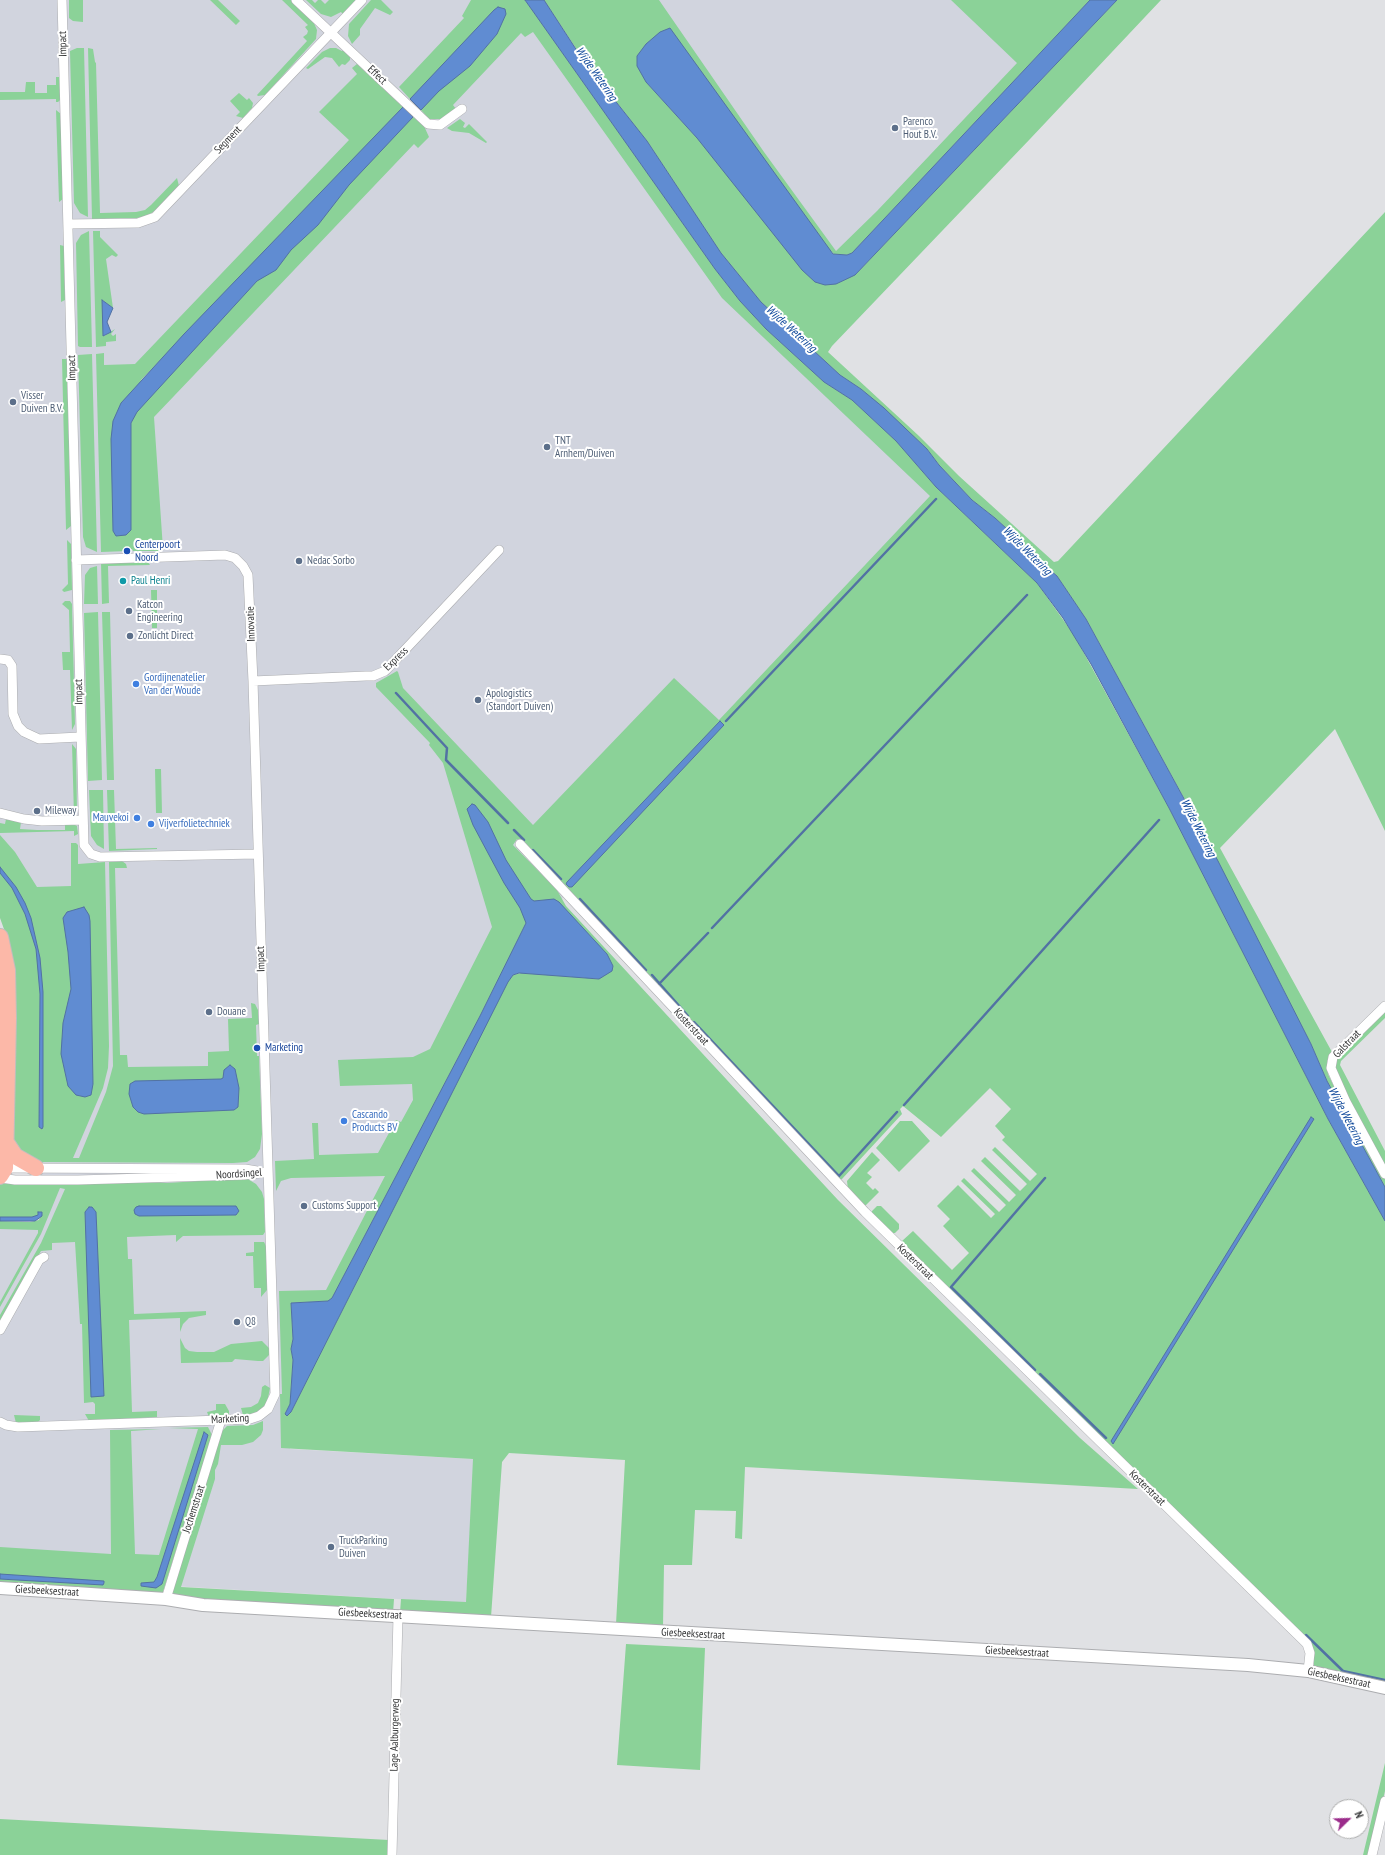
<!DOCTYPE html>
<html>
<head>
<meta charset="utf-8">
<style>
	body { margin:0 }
	#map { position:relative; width:1385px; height:1855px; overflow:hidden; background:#e0e1e4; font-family:"PT Sans Narrow",sans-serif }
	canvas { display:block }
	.north { position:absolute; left:1329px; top:1799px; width:40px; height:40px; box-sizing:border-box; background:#fff; border:1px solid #adaeae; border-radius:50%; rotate:67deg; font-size:11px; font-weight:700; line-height:16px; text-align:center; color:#333435 }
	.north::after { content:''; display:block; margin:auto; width:14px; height:18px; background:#9b2c8b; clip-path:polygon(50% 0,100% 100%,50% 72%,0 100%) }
</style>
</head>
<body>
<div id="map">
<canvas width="1385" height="1855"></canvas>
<div class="north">N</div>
</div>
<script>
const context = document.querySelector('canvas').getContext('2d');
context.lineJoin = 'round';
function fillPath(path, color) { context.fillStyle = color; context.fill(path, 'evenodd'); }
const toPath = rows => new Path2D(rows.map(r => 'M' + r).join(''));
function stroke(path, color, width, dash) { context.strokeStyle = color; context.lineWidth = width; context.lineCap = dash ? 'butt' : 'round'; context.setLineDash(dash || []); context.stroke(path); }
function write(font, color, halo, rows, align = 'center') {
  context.font = font + ' "PT Sans Narrow",sans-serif'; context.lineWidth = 4; context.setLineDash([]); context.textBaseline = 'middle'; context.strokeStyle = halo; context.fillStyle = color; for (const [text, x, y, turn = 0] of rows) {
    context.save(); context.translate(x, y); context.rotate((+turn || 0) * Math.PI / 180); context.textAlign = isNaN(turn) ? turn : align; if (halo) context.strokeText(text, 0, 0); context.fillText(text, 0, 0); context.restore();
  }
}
const built = toPath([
	[0,0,1102,0,852,268,623,129,947,486,559,902,329,1321,290,1449,474,1459,466,1603,0,1576,0,1220,40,1216,41,1129,0,870]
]);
const green = toPath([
	[69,0,83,0,83,22,73,21,69,18],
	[210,0,218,0,240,21,236,25],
	[282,0,291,0,313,21,317,30,316,39,265,95,258,96,257,95,307,41,303,37,307,34,308,31,305,27,308,25],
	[306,0,312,0,315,3,318,0,321,0,325,4,329,0,356,0,343,14,341,12,331,17,321,14],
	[371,0,381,0,393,12,390,15,375,8,360,29,360,35,352,44,348,36,349,24],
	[471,0,525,0,715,269,740,301,766,329,824,382,852,400,896,441,936,487,1037,583,1074,635,1169,808,1328,1119,1385,1221,1385,1685,1317,1668,1314,1666,1313,1653,902,1246,902,1241,913,1231,952,1270,969,1253,943,1226,950,1219,937,1206,958,1185,991,1218,995,1214,961,1181,964,1178,999,1212,1006,1205,971,1171,974,1168,1009,1202,1016,1195,981,1161,985,1157,1020,1191,1027,1184,992,1150,995,1147,1030,1181,1037,1174,1002,1140,1005,1137,995,1126,1011,1109,990,1088,941,1137,903,1106,900,1109,902,1114,842,1179,837,1181,517,839,513,845,557,890,566,906,838,1200,1080,1438,1138,1489,745,1467,742,1539,735,1538,736,1511,695,1510,692,1565,664,1565,663,1626,616,1624,625,1460,509,1453,502,1462,491,1617,400,1613,401,1599,466,1602,473,1459,281,1448,280,1394,282,1394,279,1291,326,1290,385,1176,291,1178,281,1181,276,1191,275,1161,314,1159,312,1123,318,1123,319,1155,378,1153,396,1120,401,1122,413,1100,412,1084,340,1086,338,1060,413,1057,430,1049,492,927,443,763,429,745,430,743,376,687,376,683,397,671,398,672,403,688,533,825,674,678,719,720,930,496,722,298,533,32,525,37,521,33,453,105,456,109,441,119,429,119,421,110,442,85,440,69,410,99,409,98,399,87,464,18,462,16],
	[537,901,599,979,525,972,513,975,507,982,291,1412,285,1414,290,1404,293,1360,291,1349,293,1339,291,1303,328,1301,332,1298,480,1016,526,923,531,902],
	[544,0,659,0,764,152,836,251,877,211,1017,63,951,0,1090,0,852,253,847,255,834,254,646,82,697,138,855,275,1117,0,1161,0,1030,139,832,346,828,352,919,436,959,476,1054,562,1058,561,1385,212,1385,831,1335,729,1220,848,1332,1052,1327,1061,1328,1074,1347,1113,1385,1179,1385,1187,1327,1081,1311,1044,1191,811,1086,619,1057,576,1030,553,1018,539,995,518,972,500,939,465,927,449,861,389,840,375,761,302,721,253,647,141,583,59],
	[77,48,84,48,88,217,80,213,74,203,70,51],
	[88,48,93,49,95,62,96,63,100,213,136,212,145,210,151,205,177,178,179,186,156,210,147,216,137,218,92,219],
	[330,48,336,48,342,51,344,50,350,56,350,60,345,65,342,64,339,67,332,58,325,57,308,69,306,68,322,52],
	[357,64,403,107,358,157,280,234,279,238,141,380,129,429,135,412,148,397,412,116,424,126,429,137,418,148,414,144,154,417,163,549,161,551,133,551,132,549,128,550,128,551,101,552,96,354,104,353,104,365,135,364,349,140,319,112,357,74,352,68],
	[56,77,60,77,61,99,58,102,56,102,56,99,0,100,0,92,25,92,26,82,35,82,35,93,47,93,47,85,56,85],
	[239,93,247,100,249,98,253,103,252,108,243,118,236,116,240,112,230,101],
	[56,110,61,114,63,199,59,202],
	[460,119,465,123,463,127,465,128,469,124,487,142,486,143,469,133,452,131,447,128],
	[89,231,92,347,80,347,78,346,76,243,81,235],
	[93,231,100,231,100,237,118,255,116,257,112,255,106,259,113,308,103,301,104,336,115,329,111,334,113,336,116,334,116,341,106,342,106,346,96,347],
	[60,245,64,246,64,249,65,300,61,302],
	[92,354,97,552,86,547,83,537,78,355],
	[62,359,67,359,71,526,66,530],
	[67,540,71,544,72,590,64,592,62,590,68,584],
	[147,561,150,565,108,566,109,603,102,604,101,563],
	[97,566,98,604,84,604,85,575,90,568],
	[151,590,157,590,157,628,152,628],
	[65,601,70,601,72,604,75,724,72,730,70,670,63,670,62,652,70,652,69,610,62,604],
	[98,612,102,780,88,781,84,613],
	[102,612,110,612,114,780,107,780],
	[72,744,76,749,77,812,74,816],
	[155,769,161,769,162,813,156,813],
	[89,790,103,790,104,849,97,845,91,836],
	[107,790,114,790,116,849,157,848,157,849,109,851],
	[6,819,21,822,20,829,37,830,65,830,65,824,73,824,77,826,78,834,74,836,74,831,0,833,0,823,5,824],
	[0,835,15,852,37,887,71,886,71,843,76,843,78,845,78,864,105,862,109,1046,108,1068,103,1088,73,1158,79,1158,106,1092,113,1066,109,862,122,861,126,864,127,868,115,868,120,1055,127,1055,128,1067,208,1066,208,1052,229,1051,228,1019,252,1018,251,1003,255,1004,258,1010,259,1024,256,1025,257,1056,259,1056,262,1134,260,1149,255,1157,247,1162,233,1163,40,1162,36,1162,13,1145,9,943,0,918],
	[1385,1011,1385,1018,1341,1061,1340,1065,1385,1151,1385,1167,1340,1084,1335,1068,1337,1059],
	[900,1121,912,1121,930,1141,899,1172,876,1148],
	[872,1152,880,1160,867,1173,872,1177,866,1183,873,1190,875,1188,879,1192,866,1205,863,1205,848,1190,847,1181],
	[246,1178,256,1184,262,1192,264,1199,265,1232,263,1235,183,1236,176,1242,176,1235,127,1237,128,1259,132,1259,134,1314,206,1311,206,1315,189,1318,183,1324,180,1332,180,1318,129,1320,132,1412,157,1411,157,1417,89,1421,85,1414,95,1414,95,1404,93,1402,84,1403,82,1324,80,1324,75,1242,52,1243,52,1250,41,1251,0,1322,0,1315,41,1243,65,1189,60,1188,41,1234,0,1307,0,1302,38,1233,38,1230,0,1229,0,1221,30,1222,39,1220,42,1212,35,1220,0,1220,0,1183,71,1184,135,1181,167,1183],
	[877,1206,881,1206,899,1224,899,1229,895,1233,890,1233,872,1214,872,1211],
	[254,1242,264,1242,266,1246,267,1290,261,1297,261,1288,254,1288,253,1256,246,1256,246,1253,254,1252],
	[180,1338,185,1348,189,1351,197,1352,214,1352,231,1344,262,1341,269,1348,269,1355,263,1361,258,1361,235,1359,232,1362,181,1363],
	[265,1385,270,1388,267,1403,260,1410,252,1415,243,1415,241,1408,251,1407,258,1403,261,1396,262,1387],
	[216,1404,225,1404,229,1411,229,1416,209,1417,207,1412,216,1410],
	[14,1415,40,1416,40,1420,38,1422,16,1423],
	[263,1421,263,1430,261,1435,253,1442,242,1445,221,1445,218,1464,215,1470,215,1479,181,1587,394,1599,393,1613,207,1601,174,1594,172,1591,221,1432,227,1426,253,1425],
	[208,1427,212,1435,163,1592,161,1594,0,1585,0,1547,111,1554,110,1430,161,1429,131,1431,135,1554,159,1555,198,1429,169,1428],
	[626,1644,705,1648,700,1770,617,1765],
	[1385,1763,1385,1791,1370,1855,1363,1855],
	[0,1819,389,1840,389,1855,0,1855]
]);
const water = toPath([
	[525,0,544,0,583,60,647,141,721,253,761,302,840,375,861,389,884,408,927,449,939,465,972,500,995,518,1018,539,1030,553,1057,576,1086,619,1218,861,1311,1044,1327,1081,1385,1187,1385,1221,1328,1119,1169,808,1091,664,1063,618,1037,583,936,487,896,441,852,400,824,382,766,329,740,301,715,269,525,0],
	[1090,0,1117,0,855,275,836,284,825,285,815,282,802,270,697,138,646,82,637,66,637,56,646,44,660,32,670,28,833,254,847,255,852,253,1090,0],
	[498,7,505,9,506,14,497,34,470,66,439,91,421,110,410,99,494,10,498,7],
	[403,107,413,117,349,185,318,225,291,250,276,270,257,281,137,412,131,423,131,530,126,535,116,536,113,531,111,439,113,421,121,403,184,334,403,107],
	[102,300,113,308,107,322,111,332,103,336,102,300],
	[720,721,724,725,572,887,569,887,566,884,567,882,720,721],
	[472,804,475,805,488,822,506,860,531,899,534,901,554,899,559,902,607,954,613,966,612,971,599,979,519,973,513,975,508,982,291,1412,287,1416,285,1414,290,1404,293,1360,291,1349,293,1339,291,1303,328,1301,332,1298,480,1016,526,923,520,908,504,883,473,825,467,809,472,804],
	[0,867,16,887,25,903,31,918,40,958,43,992,43,1127,42,1129,39,1127,40,994,36,949,25,914,12,888,0,873,0,867],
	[84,907,89,915,90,921,93,1084,91,1095,85,1097,76,1095,68,1086,61,1054,63,1023,71,989,68,952,63,918,67,912,84,907],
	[230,1065,235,1069,239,1088,238,1107,234,1110,144,1114,138,1112,133,1107,129,1094,130,1084,135,1081,221,1079,223,1078,224,1070,230,1065],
	[1311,1117,1314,1119,1113,1444,1111,1441,1311,1117],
	[139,1206,236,1206,239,1211,236,1215,139,1216,135,1214,134,1210,136,1207,139,1206],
	[89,1207,92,1207,96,1212,104,1396,91,1397,85,1212,89,1207],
	[38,1212,42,1212,42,1216,35,1221,0,1221,0,1217,32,1217,38,1215,38,1212],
	[204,1432,208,1435,162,1584,156,1588,141,1586,141,1583,154,1582,157,1577,204,1432],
	[0,1574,104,1581,104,1583,103,1585,0,1579,0,1574]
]);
const stream = toPath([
	[396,693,447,748,446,760,508,823],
	[726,721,936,499],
	[514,830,524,840],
	[533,850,561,879],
	[580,899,646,970],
	[712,928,1027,595],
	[652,975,688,1016],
	[659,984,708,933],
	[694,1022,839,1176,897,1112],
	[904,1105,1159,820],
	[1035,1370,951,1287,1045,1178],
	[1040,1374,1106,1438],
	[1306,1635,1343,1671,1385,1680]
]);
const street = toPath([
	[62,0,84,845,91,854,100,857,258,854],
	[296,0,428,124,440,125,462,109],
	[68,224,138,223,155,217,362,0],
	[0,659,8,660,12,666,13,714,18,726,24,732,39,739,80,737],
	[253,681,366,676,373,676,385,671,499,550],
	[0,813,24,819,42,821,82,820],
	[520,844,865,1212,1304,1641,1307,1644,1310,1653,1308,1671],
	[1385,1006,1333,1057,1331,1068,1346,1102,1385,1174],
	[5,1168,245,1169,257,1171],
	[0,1178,15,1180,78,1180,244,1175,268,1172],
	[0,1330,39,1260,44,1257],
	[0,1422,6,1425,18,1427,250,1419,259,1416,268,1409,275,1394,253,681,248,575,243,566,235,558,225,555,76,560],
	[166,1599,221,1420],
	[392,1855,398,1616],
	[1372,1855,1385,1801]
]);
const secondary = toPath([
	[0,1588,166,1599,203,1605,1248,1665,1308,1671,1385,1688]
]);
const highway = toPath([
	[0,937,7,970,8,1018,5,1168,0,1176],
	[5,1141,15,1156,36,1168]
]);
const markers = [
	[895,128,4,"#5c6f8a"],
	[13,402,4,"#5c6f8a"],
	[547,447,4,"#5c6f8a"],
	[127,551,4,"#1a4fb4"],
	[299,561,4,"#5c6f8a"],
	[123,581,4,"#0f9aa8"],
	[129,611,4,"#5c6f8a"],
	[130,636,4,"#5c6f8a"],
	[136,684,4,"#3f7fe0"],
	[478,700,4,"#5c6f8a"],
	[37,811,4,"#5c6f8a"],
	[137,818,4,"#3f7fe0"],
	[151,824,4,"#3f7fe0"],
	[209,1012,4,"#5c6f8a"],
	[257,1048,4,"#1a4fb4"],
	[344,1121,4,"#3f7fe0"],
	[304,1206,4,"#5c6f8a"],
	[237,1322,4,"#5c6f8a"],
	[331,1547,4,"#5c6f8a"]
];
const streetNames = [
	["Impact",63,44,-91],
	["Effect",377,75,43],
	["Segment",228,140,-46],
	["Impact",72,368,-91],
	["Innovatie",251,624,-92],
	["Express",396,659,-44],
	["Impact",79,692,-91],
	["Impact",261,959,-92],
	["Kosterstraat",691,1027,47],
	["Galstraat",1347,1044,-46],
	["Noordsingel",239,1174,-4],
	["Kosterstraat",915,1262,44],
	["Marketing",230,1419,-3],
	["Kosterstraat",1147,1488,44],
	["Jochemstraat",194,1509,-72],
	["Giesbeeksestraat",47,1591,3],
	["Giesbeeksestraat",370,1614,3],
	["Giesbeeksestraat",693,1634,3],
	["Giesbeeksestraat",1017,1652,3],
	["Giesbeeksestraat",1339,1678,12],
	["Lage Aalburgerweg",395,1735,-89]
];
const serviceNames = [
	["Parenco",903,122],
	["Hout B.V.",903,135],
	["Visser",21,396],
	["Duiven B.V.",21,409],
	["TNT",555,441],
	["Arnhem/Duiven",555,454],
	["Nedac Sorbo",307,561],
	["Katcon",137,605],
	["Engineering",137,618],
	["Zonlicht Direct",138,636],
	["Apologistics",486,694],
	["(Standort Duiven)",486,707],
	["Mileway",45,811],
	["Douane",217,1012],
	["Customs Support",312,1206],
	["Q8",245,1322],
	["TruckParking",339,1541],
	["Duiven",339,1554]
];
const transitNames = [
	["Centerpoort",135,545],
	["Noord",135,558],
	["Marketing",265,1048]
];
const cultureNames = [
	["Paul Henri",131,581]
];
const shopNames = [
	["Gordijnenatelier",144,678],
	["Van der Woude",144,691],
	["Mauvekoi",129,818,"right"],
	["Vijverfolietechniek",159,824],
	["Cascando",352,1115],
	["Products BV",352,1128]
];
const waterNames = [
	["Wijde Wetering",596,74,55],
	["Wijde Wetering",791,329,42],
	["Wijde Wetering",1027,551,45],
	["Wijde Wetering",1198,828,63],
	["Wijde Wetering",1346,1116,62]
];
fillPath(built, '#d1d4de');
fillPath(green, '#8bd298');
fillPath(water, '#608cd2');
stroke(water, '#5272a3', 1);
stroke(stream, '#5272a3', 2.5);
stroke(street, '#acadb0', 10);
stroke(secondary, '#acadb0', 14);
stroke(highway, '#bebebe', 18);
stroke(street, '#fff', 9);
stroke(secondary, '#fff', 12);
stroke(highway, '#fcb8a8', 16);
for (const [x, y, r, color] of markers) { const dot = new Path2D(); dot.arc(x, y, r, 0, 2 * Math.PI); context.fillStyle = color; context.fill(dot); stroke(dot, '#fff', 1.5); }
write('11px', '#333435', '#fff', streetNames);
write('11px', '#4e5e75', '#fff', serviceNames, 'left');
write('11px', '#164399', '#fff', transitNames, 'left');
write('11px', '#0d838f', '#fff', cultureNames, 'left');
write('11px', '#366cbe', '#fff', shopNames, 'left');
write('italic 12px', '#10499b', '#fff', waterNames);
</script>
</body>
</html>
